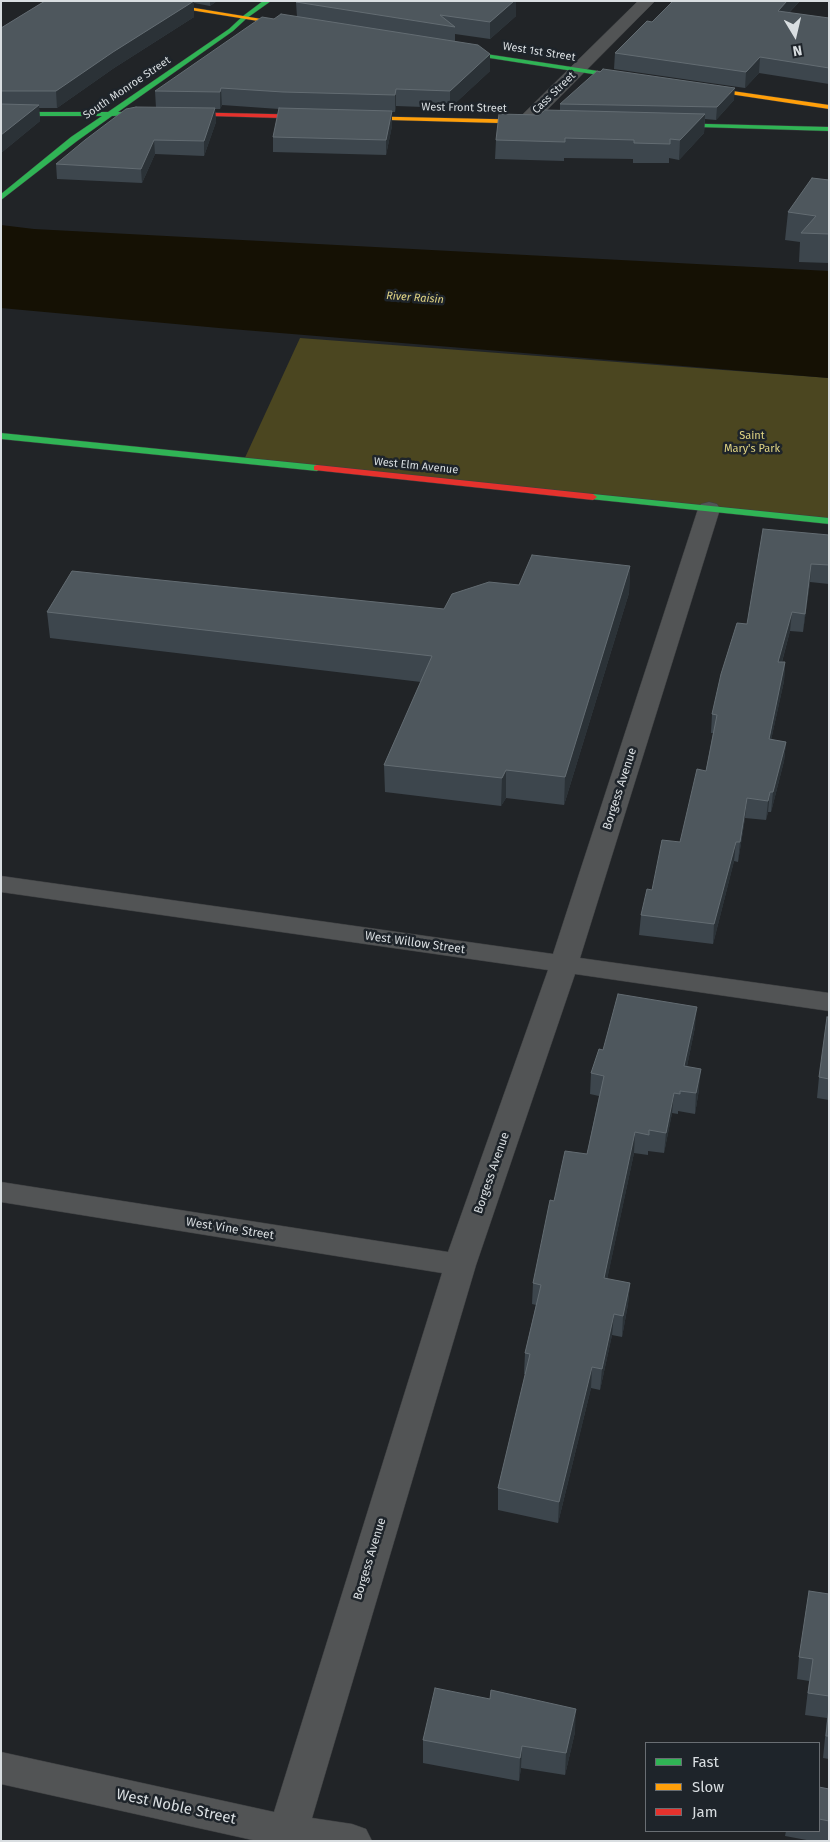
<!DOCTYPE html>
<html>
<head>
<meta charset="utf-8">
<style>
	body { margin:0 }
	#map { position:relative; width:830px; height:1842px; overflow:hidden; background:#212427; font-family:"Fira Sans",sans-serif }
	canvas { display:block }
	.frame { position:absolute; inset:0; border:2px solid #d9dee1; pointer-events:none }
	.legend { position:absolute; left:645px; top:1742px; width:175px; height:90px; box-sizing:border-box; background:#1e242a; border:1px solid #696e73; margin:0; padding:6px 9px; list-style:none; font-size:15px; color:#d9dee1 }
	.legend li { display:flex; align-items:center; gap:10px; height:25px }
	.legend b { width:25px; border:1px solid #696e73 }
	.north { position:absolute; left:770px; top:10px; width:50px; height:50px; -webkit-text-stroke:4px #1e242a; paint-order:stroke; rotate:171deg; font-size:14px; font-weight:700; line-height:20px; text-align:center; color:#d9dee1 }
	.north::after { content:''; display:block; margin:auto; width:18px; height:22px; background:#d9dee1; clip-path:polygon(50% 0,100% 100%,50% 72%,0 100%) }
</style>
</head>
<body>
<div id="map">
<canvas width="830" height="1842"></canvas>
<div class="frame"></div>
<ul class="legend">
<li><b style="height:6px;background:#30b455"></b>Fast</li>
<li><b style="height:6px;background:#ff9f0a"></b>Slow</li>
<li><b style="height:6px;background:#e5322d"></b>Jam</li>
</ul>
<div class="north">N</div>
</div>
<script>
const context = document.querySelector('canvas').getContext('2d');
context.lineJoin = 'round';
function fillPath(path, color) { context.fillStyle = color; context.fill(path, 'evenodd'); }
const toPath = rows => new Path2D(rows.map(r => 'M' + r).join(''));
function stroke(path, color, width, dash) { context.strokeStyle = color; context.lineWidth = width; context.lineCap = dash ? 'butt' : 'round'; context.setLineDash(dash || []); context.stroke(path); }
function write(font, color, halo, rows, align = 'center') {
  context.font = font + ' "Fira Sans",sans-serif'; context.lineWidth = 5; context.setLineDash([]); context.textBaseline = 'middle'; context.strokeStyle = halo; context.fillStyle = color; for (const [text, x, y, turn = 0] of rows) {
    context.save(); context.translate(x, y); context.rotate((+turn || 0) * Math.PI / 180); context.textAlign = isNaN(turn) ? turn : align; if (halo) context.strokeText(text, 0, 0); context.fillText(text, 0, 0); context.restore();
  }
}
const green = toPath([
	[300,338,829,378,829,521,243,462]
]);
const water = toPath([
	[1,225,34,229,829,271,829,378,219,328,1,308]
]);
const street = toPath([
	[638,1,655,1,531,126,525,127,519,126,516,122,519,118,638,1],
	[709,502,717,504,720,509,580,958,829,993,829,1011,575,974,476,1265,312,1818,352,1824,366,1829,372,1841,257,1841,1,1784,1,1752,274,1812,442,1273,1,1202,1,1182,448,1252,548,970,1,892,1,876,553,954,698,509,701,504,709,502]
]);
const fast = toPath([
	[263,1,271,1,247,18,233,31,118,112,135,112,137,113,137,115,112,116,77,141,1,200,1,194,71,137,102,116,1,116,1,112,108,112,229,29,243,16,263,1],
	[453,49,631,76,634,78,631,80,451,52,450,51,453,49],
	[668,123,829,127,829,131,666,126,666,124,668,123],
	[1,433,317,465,321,468,317,471,1,439,1,433],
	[593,494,829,518,829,524,590,499,589,497,593,494]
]);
const slow = toPath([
	[135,1,152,1,298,25,295,27,135,1],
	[698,86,829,105,829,109,696,89,695,88,698,86],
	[355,116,535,120,539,122,535,124,353,119,353,117,355,116]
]);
const jam = toPath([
	[178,112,315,115,318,117,315,119,176,115,175,114,178,112],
	[317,465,593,494,597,497,593,500,314,470,314,466,317,465]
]);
const wall = toPath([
	[45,1,217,1,210,6,194,3,194,17,114,68,57,108,39,108,40,121,1,153,1,28],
	[298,1,516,1,516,16,490,39,455,34,455,41,490,71,450,108,396,106,395,112,392,112,392,126,386,155,273,152,273,137,279,109,222,105,220,109,215,109,216,122,204,156,155,154,142,183,57,179,56,164,156,108,155,91,274,19,297,17,296,2],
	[673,1,800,1,789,13,829,18,829,84,759,73,745,88,614,69,615,53,652,22],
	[734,100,716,120,705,119,704,133,679,160,669,158,669,163,633,163,633,159,564,158,564,161,495,159,496,140,539,115,560,111,560,104],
	[829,180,829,263,799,262,800,242,785,240,788,212],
	[829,535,829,584,810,582,803,632,790,631,782,662,785,662,784,681,771,740,786,742,784,761,771,812,768,812,766,820,745,818,738,862,734,861,713,944,639,935,641,915,652,890,680,842,706,771,713,733,711,733,712,714,747,624],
	[630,566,629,593,564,805,506,798,501,806,385,792,384,765,421,682,50,638,47,612,444,609,519,585],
	[829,1017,829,1100,817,1098,819,1077],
	[695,1027,687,1066,699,1089,695,1114,678,1111,678,1114,672,1113,664,1153,648,1151,648,1155,634,1153,607,1279,630,1283,628,1304,622,1337,612,1335,600,1390,591,1388,558,1523,498,1510,498,1488,526,1374,524,1374,525,1353,536,1305,532,1304,533,1283,554,1201,587,1154,599,1096,590,1094,591,1073,603,1050],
	[829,1594,829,1759,823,1758,827,1718,805,1715,809,1681,797,1679,799,1657],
	[575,1732,565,1775,521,1768,519,1781,423,1763,423,1740],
	[819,1787,829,1789,829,1841,812,1841,785,1836,786,1831,819,1831]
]);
const shadedWall = toPath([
	[194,1,194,17,114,68,57,108,56,91,113,52],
	[210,1,217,1,210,6],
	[514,1,516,1,516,16,490,39,490,22],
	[787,1,800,1,776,26,778,11],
	[490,54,490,71,450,108,450,91],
	[760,57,759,73,745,88,746,72],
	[221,88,222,105,220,109,220,92],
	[735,88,734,100,716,120,717,107],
	[396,89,396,106,395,112,395,95],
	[39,105,40,121,1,153,1,135],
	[215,108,216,122,204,156,204,141],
	[392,111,392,126,386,155,386,140],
	[705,114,704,133,679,160,680,140],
	[154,140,155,154,142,183,141,169],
	[811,564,810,582,803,632,805,614],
	[630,566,629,593,564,805,565,777],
	[792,612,790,631,777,680,778,662],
	[785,662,784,681,767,758,769,739],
	[786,742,784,761,771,812,773,792],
	[506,770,506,798,501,806,502,778],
	[770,792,768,812,766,820,768,801],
	[747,798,745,818,738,862,740,842],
	[736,842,734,861,713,944,714,924],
	[697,1007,695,1027,683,1086,684,1066],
	[701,1069,699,1089,695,1114,696,1093],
	[674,1093,672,1113,664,1153,666,1133],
	[635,1132,634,1153,603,1299,604,1278],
	[630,1283,628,1304,622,1337,623,1316],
	[614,1314,612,1335,600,1390,602,1369],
	[592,1367,591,1388,558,1523,559,1502],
	[576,1709,575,1732,565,1775,566,1753],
	[522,1746,521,1768,519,1781,520,1758]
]);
const building = toPath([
	[45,1,194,1,113,52,56,91,1,91,1,28,45,1],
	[298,1,514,1,490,22,440,15,455,27,296,2,298,1],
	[673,1,787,1,778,11,829,18,829,68,760,57,746,72,615,53,647,21,652,22,673,1],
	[281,14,478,45,490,54,450,91,396,89,395,95,283,92,221,88,220,92,155,91,262,17,274,19,281,14],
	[603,69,735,88,717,107,560,104,597,71,600,72,603,69],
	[1,104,39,105,1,135,1,104],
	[136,107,215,108,204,141,154,140,141,169,56,164,85,140,126,109,136,107],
	[279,108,392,111,386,140,273,137,279,108],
	[545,110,705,114,680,140,670,139,670,144,634,143,634,140,565,138,565,142,496,140,499,114,539,115,545,110],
	[812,178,829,180,829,234,801,233,816,216,788,212,812,178],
	[763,529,829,535,829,565,811,564,805,614,792,612,778,662,785,662,769,739,786,742,773,792,770,792,768,801,747,798,740,842,736,842,714,924,641,915,647,889,652,890,662,840,680,842,697,769,706,771,717,715,712,714,721,674,737,623,747,624,763,529],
	[532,555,630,566,565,777,506,770,502,778,384,765,432,656,47,612,72,571,444,609,452,594,489,582,519,585,532,555],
	[618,994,697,1007,684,1066,701,1069,696,1093,680,1091,680,1094,674,1093,666,1133,649,1130,649,1135,635,1132,604,1278,630,1283,623,1316,614,1314,602,1369,592,1367,559,1502,498,1488,530,1354,525,1353,541,1285,533,1283,550,1200,554,1201,565,1151,587,1154,604,1076,591,1073,599,1049,603,1050,618,994],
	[827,1017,829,1017,829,1079,819,1077,827,1017],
	[809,1591,829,1594,829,1696,808,1693,813,1659,799,1657,809,1591],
	[435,1688,490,1699,491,1690,576,1709,566,1753,522,1746,520,1758,423,1740,435,1688],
	[829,1707,829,1736,826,1736,829,1707],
	[819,1787,829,1789,829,1821,819,1819,819,1787]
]);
const farStreetnames = [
	["West 1st Street",539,52,9],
	["South Monroe Street",127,88,-34],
	["Cass Street",554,93,-44],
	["West Front Street",464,108,1],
	["West Elm Avenue",416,466,6]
];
const farWaternames = [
	["River Raisin",415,298,4]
];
const farParknames = [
	["Saint",752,436],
	["Mary's Park",752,449]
];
const streetNames = [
	["Borgess Avenue",620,789,-72],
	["West Willow Street",415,943,8],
	["Borgess Avenue",492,1173,-71],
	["West Vine Street",230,1229,9],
	["Borgess Avenue",370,1559,-73]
];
const nearStreetnames = [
	["West Noble Street",176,1807,12]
];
fillPath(green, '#4b4620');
fillPath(water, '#151104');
stroke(street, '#3c3e40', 1);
stroke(fast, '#3c3e40', 1);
stroke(slow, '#3c3e40', 1);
stroke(jam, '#3c3e40', 1);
fillPath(street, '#525455');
fillPath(fast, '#30b455');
fillPath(slow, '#ff9f0a');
fillPath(jam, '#e5322d');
fillPath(wall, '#3d464d');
fillPath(shadedWall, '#2b3237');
fillPath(building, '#4e575d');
stroke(building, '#636c72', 1);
write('11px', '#d9dee1', '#1e242a', farStreetnames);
write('italic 11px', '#e0d383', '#1e242a', farWaternames);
write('11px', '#e0d483', '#1e242a', farParknames);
write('12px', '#d9dee1', '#1e242a', streetNames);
write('15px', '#d9dee1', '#1e242a', nearStreetnames);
</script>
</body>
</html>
